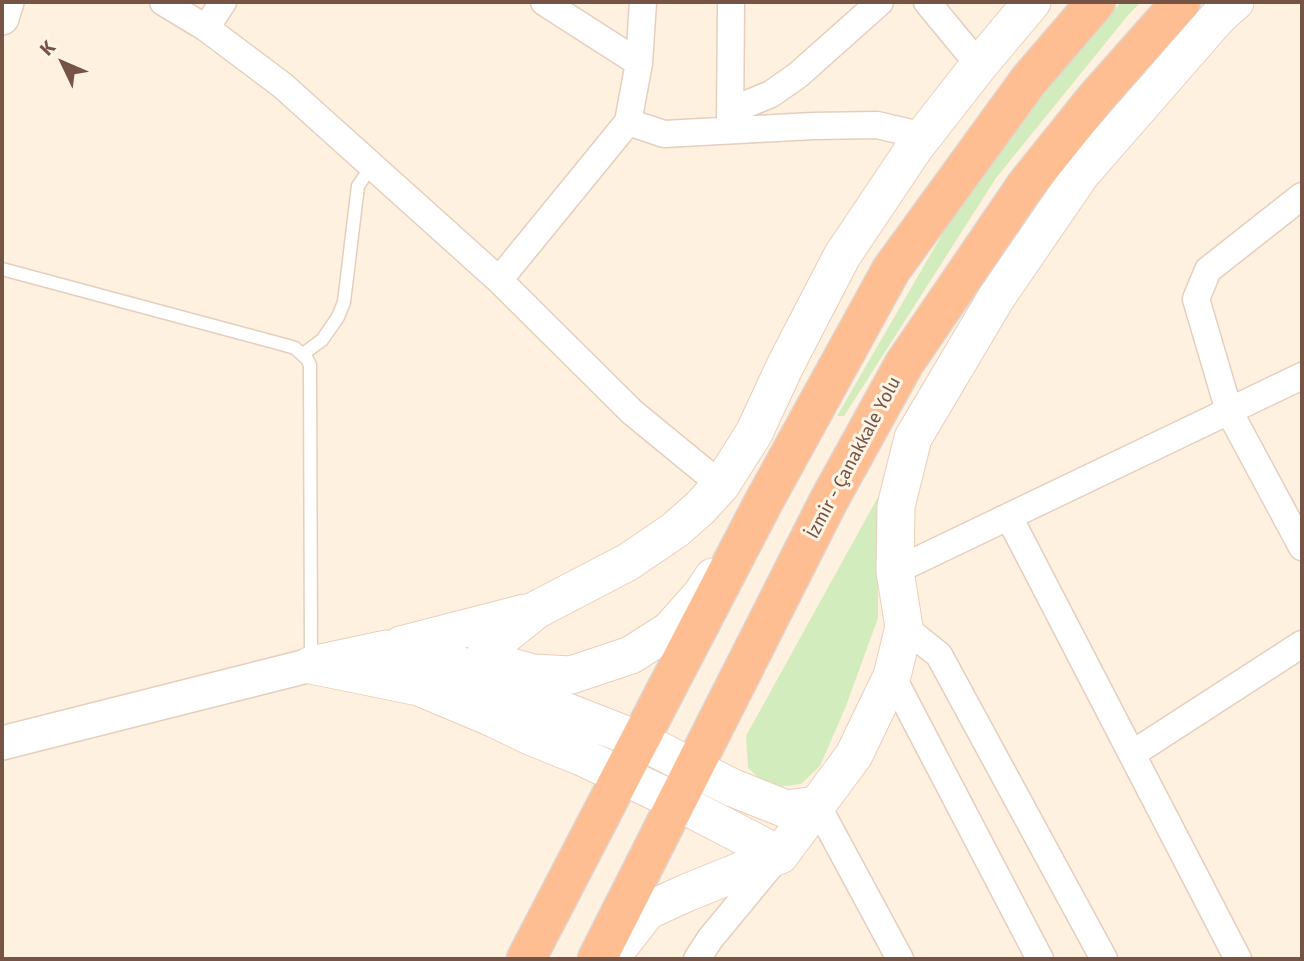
<!DOCTYPE html>
<html>
<head>
<meta charset="utf-8">
<style>
	body { margin:0 }
	#map { position:relative; width:1304px; height:961px; overflow:hidden; background:#fef1df; font-family:"Fira Sans",sans-serif }
	canvas { display:block }
	.frame { position:absolute; inset:0; border:4px solid #765445; pointer-events:none }
	.north { position:absolute; left:28px; top:28px; width:70px; height:70px; -webkit-text-stroke:5px #fff5e7; paint-order:stroke; rotate:314deg; font-size:19px; font-weight:700; line-height:28px; text-align:center; color:#765445 }
	.north::after { content:''; display:block; margin:auto; width:24px; height:32px; background:#765445; clip-path:polygon(50% 0,100% 100%,50% 72%,0 100%) }
</style>
</head>
<body>
<div id="map">
<canvas width="1304" height="961"></canvas>
<div class="frame"></div>
<div class="north">K</div>
</div>
<script>
const context = document.querySelector('canvas').getContext('2d');
context.lineJoin = 'round';
function fillPath(path, color) { context.fillStyle = color; context.fill(path, 'evenodd'); }
const toPath = rows => new Path2D(rows.map(r => 'M' + r).join(''));
function stroke(path, color, width, dash) { context.strokeStyle = color; context.lineWidth = width; context.lineCap = dash ? 'butt' : 'round'; context.setLineDash(dash || []); context.stroke(path); }
function write(font, color, halo, rows, align = 'center') {
  context.font = font + ' "Fira Sans",sans-serif'; context.lineWidth = 6; context.setLineDash([]); context.textBaseline = 'middle'; context.strokeStyle = halo; context.fillStyle = color; for (const [text, x, y, turn = 0] of rows) {
    context.save(); context.translate(x, y); context.rotate((+turn || 0) * Math.PI / 180); context.textAlign = isNaN(turn) ? turn : align; if (halo) context.strokeText(text, 0, 0); context.fillText(text, 0, 0); context.restore();
  }
}
const green = toPath([
	[1121,2,1141,2,1129,14,996,178,844,416,837,416,980,169],
	[878,497,878,618,846,706,820,766,801,784,770,788,748,768,746,736]
]);
const service = toPath([
	[2,269,285,345,295,348,307,359,310,365,311,661],
	[303,354,322,340,338,317,344,302,358,186,372,165]
]);
const minor = toPath([
	[163,2,206,28,282,85,499,280,632,412,721,485],
	[544,2,639,63,628,122,664,134,813,126,877,125,924,136],
	[927,2,979,65],
	[206,28,223,2],
	[639,63,643,2],
	[730,111,771,94,798,75,880,2],
	[730,126,731,2],
	[1302,196,1208,270,1196,299,1229,411,1302,547],
	[499,280,628,122],
	[1009,517,1238,959],
	[895,571,1302,376],
	[904,627,939,655,1104,959],
	[892,676,1040,959],
	[1132,754,1302,644],
	[817,805,900,959],
	[697,959,710,939,776,859]
]);
const tertiary = toPath([
	[2,18,7,2],
	[2,743,311,665]
]);
const secondary = toPath([
	[401,645,525,613],
	[490,661,533,673,571,675,631,655,670,630,701,595,713,577],
	[480,698,478,682,483,659,495,643,536,610,628,562,675,530,700,508,721,485,754,433,785,366,842,256,915,147,979,65,1032,2],
	[780,855,678,802,582,757,530,736,495,719,419,687,311,665,386,649,436,655,539,701,639,740,733,788,786,809,817,805],
	[610,959,647,911,686,893,780,855,854,755,892,676,904,627,895,571,896,506,913,438,996,298,1081,174,1218,17,1235,2]
]);
const trunk = toPath([
	[526,959,763,503,891,270,1029,80,1096,2],
	[597,959,828,502,904,364,1026,185,1095,99,1181,2]
]);
const streetNames = [
	["İzmir - Çanakkale Yolu",854,458,-62]
];
fillPath(green, '#d2ecbd');
stroke(service, '#e5cebd', 15);
stroke(minor, '#e5cebd', 29);
stroke(tertiary, '#e5cebd', 36);
stroke(secondary, '#eaceba', 39);
stroke(trunk, '#ded6d2', 41);
stroke(service, '#fff', 12);
stroke(minor, '#fff', 26);
stroke(tertiary, '#fff', 33);
stroke(secondary, '#fff', 37);
stroke(trunk, '#febe92', 38);
write('18px', '#765445', '#fff5e7', streetNames);
</script>
</body>
</html>
